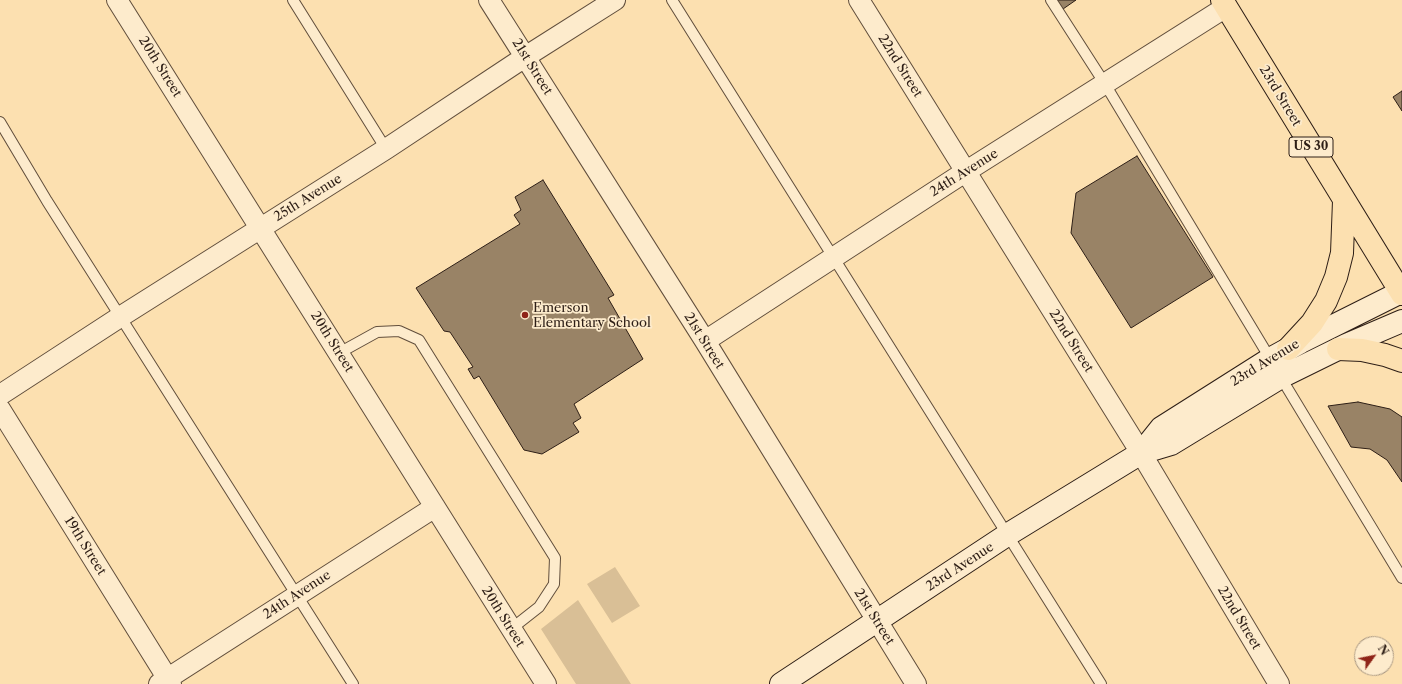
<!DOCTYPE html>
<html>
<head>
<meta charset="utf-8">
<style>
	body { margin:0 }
	#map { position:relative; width:1402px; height:684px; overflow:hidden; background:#fce0b0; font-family:"Libre Caslon Text",serif }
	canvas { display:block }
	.north { position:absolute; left:1354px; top:636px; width:40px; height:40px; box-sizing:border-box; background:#fdebcc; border:1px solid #aa9983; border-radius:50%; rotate:57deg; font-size:11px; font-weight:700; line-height:16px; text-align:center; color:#2d1e16 }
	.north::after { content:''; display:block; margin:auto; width:14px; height:18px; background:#8f2418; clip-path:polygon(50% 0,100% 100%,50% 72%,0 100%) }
</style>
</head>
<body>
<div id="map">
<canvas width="1402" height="684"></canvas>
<div class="north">N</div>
</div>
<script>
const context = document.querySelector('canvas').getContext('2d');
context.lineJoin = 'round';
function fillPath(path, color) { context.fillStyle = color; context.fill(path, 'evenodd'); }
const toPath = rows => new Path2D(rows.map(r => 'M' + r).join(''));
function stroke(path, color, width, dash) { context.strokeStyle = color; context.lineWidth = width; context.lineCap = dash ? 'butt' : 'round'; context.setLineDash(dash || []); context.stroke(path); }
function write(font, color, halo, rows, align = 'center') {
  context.font = font + ' "Libre Caslon Text",serif'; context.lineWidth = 3.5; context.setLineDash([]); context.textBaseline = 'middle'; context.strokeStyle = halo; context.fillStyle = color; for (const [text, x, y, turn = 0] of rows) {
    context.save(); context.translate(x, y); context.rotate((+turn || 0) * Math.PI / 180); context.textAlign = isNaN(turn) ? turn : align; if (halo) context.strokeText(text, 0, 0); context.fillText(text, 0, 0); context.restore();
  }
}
const green = toPath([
	[615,567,640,606,612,623,587,584],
	[578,600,631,684,576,684,541,629]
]);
const building = toPath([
	[1057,0,1076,0,1063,9,1057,0],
	[1402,91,1402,111,1393,97,1402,91],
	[1137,156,1213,277,1131,328,1071,233,1076,193,1137,156],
	[543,180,614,295,608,298,643,359,574,404,581,418,573,423,579,432,542,454,524,450,479,376,474,379,468,369,473,367,450,332,444,331,416,288,520,224,514,215,521,210,515,197,543,180],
	[1358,402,1390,409,1402,417,1402,482,1387,460,1370,449,1351,447,1328,406,1358,402]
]);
const service = toPath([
	[293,0,386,149],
	[672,0,1101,684],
	[1051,0,1105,84,1271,360],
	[0,122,47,201,353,684],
	[339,353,377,332,399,331,419,340,555,558,554,584,539,607,511,629],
	[1280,376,1402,578]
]);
const minor = toPath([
	[117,0,546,684],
	[489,0,705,341,916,684],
	[859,0,1141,453,1279,684],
	[705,341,965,172,1226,7],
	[0,395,120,317,386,149,525,57,615,0],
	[0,409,171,684],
	[159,684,435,507]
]);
const secondary = toPath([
	[1141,453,1161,428,1270,359,1301,342,1401,292],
	[781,684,1007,535,1141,453,1171,444,1281,377,1346,345,1402,321]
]);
const trunk = toPath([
	[1222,0,1402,294],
	[1288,349,1312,323,1326,301,1336,277,1342,253,1344,201],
	[1338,349,1362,350,1385,355,1402,361]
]);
const markers = [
	[525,315,4,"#8f2418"]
];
const shields = [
	[1311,147,44]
];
const shieldNames = [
	["US 30",1311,147]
];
const streetNames = [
	["22nd Street",900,66,58],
	["20th Street",160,67,58],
	["21st Street",532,67,58],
	["23rd Street",1280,96,59],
	["24th Avenue",964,173,-32],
	["25th Avenue",308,198,-32],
	["21st Street",704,341,58],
	["22nd Street",1071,341,58],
	["20th Street",332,342,58],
	["23rd Avenue",1265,363,-31],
	["19th Street",85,546,58],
	["23rd Avenue",960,567,-33],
	["24th Avenue",297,595,-33],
	["20th Street",503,617,58],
	["21st Street",874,617,58],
	["22nd Street",1239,618,59]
];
const poiNames = [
	["Emerson",533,308],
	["Elementary School",533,323]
];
fillPath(green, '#d9bf96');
fillPath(building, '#998366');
stroke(building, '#2d1e16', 1);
stroke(service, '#614e3c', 12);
stroke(minor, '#614e3c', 22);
stroke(secondary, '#2d1e16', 24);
stroke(trunk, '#2d1e16', 24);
stroke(service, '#fdebcc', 10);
stroke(minor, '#fdebcc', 20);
stroke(secondary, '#fdebcc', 22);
stroke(trunk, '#fce0b0', 22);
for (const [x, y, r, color] of markers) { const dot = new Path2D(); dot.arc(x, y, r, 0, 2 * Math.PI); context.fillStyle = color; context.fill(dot); stroke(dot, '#fdebcc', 1.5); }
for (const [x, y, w] of shields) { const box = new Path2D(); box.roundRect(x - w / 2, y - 10, w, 20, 3); context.fillStyle = '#fdebcc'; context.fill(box); stroke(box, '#2d1e16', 1); }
write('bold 12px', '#2d1e16', null, shieldNames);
write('13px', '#2d1e16', '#fdebcc', streetNames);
write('13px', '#2d1e16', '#fdebcc', poiNames, 'left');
</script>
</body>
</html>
